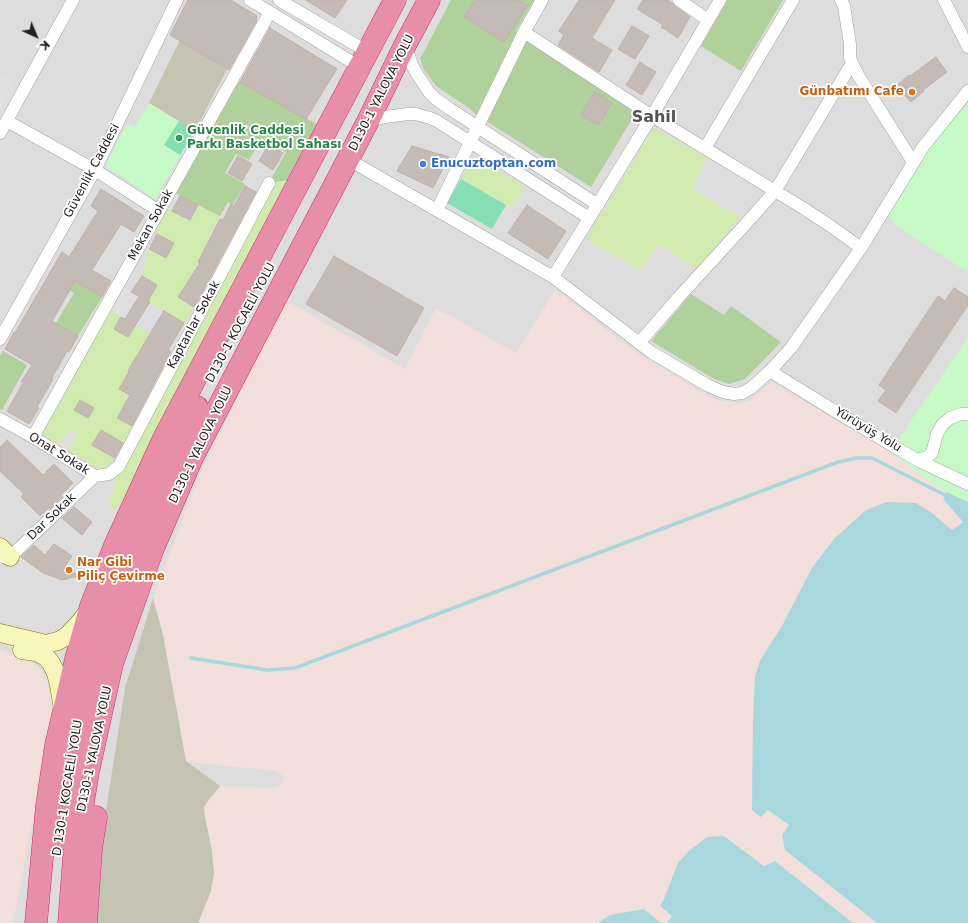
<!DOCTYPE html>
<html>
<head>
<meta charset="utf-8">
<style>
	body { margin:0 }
	#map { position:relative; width:968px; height:923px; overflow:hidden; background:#f1ece7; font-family:"DejaVu Sans",sans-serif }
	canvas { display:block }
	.north { position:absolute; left:16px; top:16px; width:40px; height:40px; -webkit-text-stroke:3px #fff; paint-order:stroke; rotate:136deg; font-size:11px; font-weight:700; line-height:16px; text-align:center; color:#202020 }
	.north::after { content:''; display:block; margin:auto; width:14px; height:18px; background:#202020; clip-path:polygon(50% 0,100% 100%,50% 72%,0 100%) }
</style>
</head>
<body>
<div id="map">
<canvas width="968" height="923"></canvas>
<div class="north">K</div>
</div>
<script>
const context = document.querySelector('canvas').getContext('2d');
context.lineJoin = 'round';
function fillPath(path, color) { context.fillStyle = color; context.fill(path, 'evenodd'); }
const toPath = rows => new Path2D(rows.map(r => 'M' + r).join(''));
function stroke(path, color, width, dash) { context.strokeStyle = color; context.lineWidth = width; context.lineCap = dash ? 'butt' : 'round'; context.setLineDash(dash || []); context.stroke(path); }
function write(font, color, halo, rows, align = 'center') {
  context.font = font + ' "DejaVu Sans",sans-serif'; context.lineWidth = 3.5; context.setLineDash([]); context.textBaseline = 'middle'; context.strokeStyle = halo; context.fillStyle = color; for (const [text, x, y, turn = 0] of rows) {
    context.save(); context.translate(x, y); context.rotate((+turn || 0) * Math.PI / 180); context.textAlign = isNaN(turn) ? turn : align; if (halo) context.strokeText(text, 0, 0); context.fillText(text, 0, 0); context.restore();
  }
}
const residential = toPath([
	[0,0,968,0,968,502,947,492,667,923,661,923,644,909,610,915,598,923,0,923]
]);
const military = toPath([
	[555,290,640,355,710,397,720,401,738,403,749,401,771,382,890,452,935,485,947,492,943,499,963,522,952,530,932,513,782,626,760,661,755,677,753,721,752,810,768,810,789,825,785,850,877,923,853,923,775,861,764,866,724,836,664,899,660,906,673,916,667,923,661,923,644,909,610,915,598,923,198,923,211,891,204,807,210,798,220,786,275,788,280,785,284,779,283,776,277,771,186,762,163,635,153,598,187,507,204,466,286,301,405,369,436,308,516,353],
	[0,649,31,662,40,669,47,680,51,693,53,709,52,723,13,923,0,923]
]);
const construction = toPath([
	[180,40,227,69,195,131,149,103],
	[153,598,163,635,186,761,220,786,210,798,204,807,205,817,212,851,214,873,211,891,198,923,94,923,99,856,125,688]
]);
const grass = toPath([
	[654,128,707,158,692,189,740,217,697,269,658,244,640,270,586,239],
	[474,155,524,187,513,208,461,179],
	[295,179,136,485,122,503,112,510,110,499,119,466,269,183],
	[198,205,220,216,211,234,230,244,223,256,206,248,199,262,199,264,178,297,194,307,184,323,148,301,157,285,142,276,149,249,166,258,174,243,151,231,165,207,190,220],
	[108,308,121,317,114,329,128,337,136,325,171,346,172,352,148,338,139,352,163,366,161,371,137,357,153,385,152,389,128,375,119,389,130,395,117,418,132,426,125,444,100,430,92,445,116,459,103,469,97,468,68,451,77,434,69,430,59,445,38,434]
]);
const forest = toPath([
	[451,0,534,0,516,31,637,111,591,187,475,114,469,108,436,86,424,70,420,59],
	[727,0,783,0,741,71,701,46],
	[239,81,324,128,295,179,269,183,286,152,262,138,249,160,236,154,225,173,245,184,233,205,228,202,220,216,180,196,174,191],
	[84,265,102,297,78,336,56,323,74,293,47,278,52,268,74,281],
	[691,294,724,315,731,306,781,342,745,379,729,384,714,379,651,341],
	[3,351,27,365,2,410,0,409,0,356]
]);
const park = toPath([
	[968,100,968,272,895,225,888,213,929,147],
	[149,103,195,131,180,155,155,199,105,166,127,124,135,127],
	[968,337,968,502,947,492,935,485,890,452]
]);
const pitch = toPath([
	[179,121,195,131,180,155,164,145],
	[461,179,506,205,492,229,447,203]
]);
const parking = toPath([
	[0,75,15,84,0,110],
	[121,286,139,296,125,319,108,308]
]);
const water = toPath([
	[947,492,968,502,968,923,877,923,785,850,782,835,789,825,768,810,761,817,752,810,753,721,755,677,760,661,782,626,812,568,834,539,866,510,887,502,916,503,932,513,952,530,963,522,943,499],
	[724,836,764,866,775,861,853,923,667,923,672,916,660,906,664,899,678,863,689,851,707,837],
	[644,909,661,923,598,923,610,915]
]);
const stream = toPath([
	[191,658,267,670,295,668,838,462,856,458,872,458,945,495]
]);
const building = toPath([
	[188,0,231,0,257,16,256,19,257,20,229,70,170,35,188,0],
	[306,0,347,0,335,18,306,0],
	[475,0,518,0,527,6,504,42,464,17,475,0],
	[579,0,615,0,592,38,612,50,599,72,558,45,564,35,559,31,579,0],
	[643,0,668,0,672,3,675,6,690,17,678,38,661,27,663,25,637,9,643,0],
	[632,26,649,36,635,59,618,49,632,26],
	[270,28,337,69,306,119,240,82,270,28],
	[936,57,947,72,923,90,924,91,911,102,896,86,909,75,910,76,936,57],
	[640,62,656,72,642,95,626,85,640,62],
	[595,92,612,103,598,125,581,115,595,92],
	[269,144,283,153,273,170,259,161,269,144],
	[412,146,449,157,433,188,397,171,412,146],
	[238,156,252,164,242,181,228,173,238,156],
	[245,186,256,192,204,289,194,307,178,297,200,263,198,262,220,219,223,220,231,204,234,206,245,186],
	[101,189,144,216,134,232,121,224,92,270,111,281,102,297,75,281,59,309,52,321,78,336,69,352,67,351,52,378,53,379,37,407,39,408,29,424,7,411,23,383,21,382,32,365,5,349,14,332,15,333,62,252,69,257,98,211,91,206,101,189],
	[180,196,198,205,190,220,172,211,180,196],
	[527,205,566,231,548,259,508,233,527,205],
	[157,234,174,243,166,258,149,249,157,234],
	[334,256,424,308,397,356,306,304,334,256],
	[142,276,157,285,148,301,150,302,128,337,114,329,121,317,125,319,139,296,131,292,142,276],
	[954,288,968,297,968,305,896,413,878,401,886,390,879,385,938,296,945,301,954,288],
	[164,311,184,323,168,350,171,351,132,426,117,418,130,395,119,389,129,372,128,371,139,352,164,311],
	[80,400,94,408,88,418,74,410,80,400],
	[101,430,123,443,115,458,92,445,101,430],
	[7,440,43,475,54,464,73,483,61,495,62,497,50,509,49,508,40,516,21,497,24,494,0,471,0,447,7,440],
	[74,507,92,522,82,535,62,518,74,507],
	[54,544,72,556,65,566,78,576,62,580,43,573,21,557,34,545,45,555,54,544]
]);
const street = toPath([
	[250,0,360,67],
	[279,0,368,52],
	[679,0,708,20],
	[841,0,844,6,850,44,850,57,852,63,858,75,913,162],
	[944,0,968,47],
	[524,32,652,116,803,208,829,225,861,248],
	[409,56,412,65,417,74,429,92,436,99,450,109,598,205],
	[377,119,385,117,408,114,416,114,430,118,437,121,589,218],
	[7,121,95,170,159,211],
	[0,133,73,0],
	[705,148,793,0],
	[353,163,358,165,553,277,651,352,707,385,723,392,734,394,742,393,751,388,770,371,791,348,861,248,923,147,968,91],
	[437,210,524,32,542,0],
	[553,277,652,116,720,0],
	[0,339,95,170,177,0],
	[639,343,678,298,743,227,775,191,852,63],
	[770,371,838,413,917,460,968,484],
	[0,419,33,437,95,476,109,474,119,466,269,183],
	[33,437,270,12],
	[917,460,927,457,932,453,937,434,942,425,950,418,961,414,968,414],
	[3,557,10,557,95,476]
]);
const secondary = toPath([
	[0,547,10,557],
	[0,633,46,644,58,641,67,636,80,622,88,612],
	[22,650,36,652,46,657,51,663,56,673,59,685,63,709]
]);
const highway = toPath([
	[58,840,71,756,86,685,95,655,119,580,137,538,197,407],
	[36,923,47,805,56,745,76,659,91,606,116,543,164,438,395,0],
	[69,923,74,858,88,772,112,664,152,551,192,458,368,121,405,45,429,0],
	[86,923,91,849,96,817]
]);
const markers = [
	[912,92,4,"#e8710a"],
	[179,138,4,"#2e9e5b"],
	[423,164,4,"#3f7fe0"],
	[69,570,4,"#e8710a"]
];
const foodNames = [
	["Günbatımı Cafe",904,92],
	["Nar Gibi",77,563,"left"],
	["Piliç Çevirme",77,577,"left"]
];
const streetNames = [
	["D130-1 YALOVA YOLU",382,93,-63],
	["Güvenlik Caddesi",92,171,-62],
	["Mekan Sokak",151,225,-61],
	["D130-1 KOCAELİ YOLU",241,323,-62],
	["Kaptanlar Sokak",194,325,-62],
	["Yürüyüş Yolu",868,430,31],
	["D130-1 YALOVA YOLU",201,445,-64],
	["Onat Sokak",59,454,32],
	["Dar Sokak",52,517,-44],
	["D130-1 YALOVA YOLU",95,749,-78],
	["D 130-1 KOCAELİ YOLU",68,788,-81]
];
const leisureNames = [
	["Güvenlik Caddesi",187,131],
	["Parkı Basketbol Sahası",187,145]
];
const shopNames = [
	["Enucuztoptan.com",431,164]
];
const districtNames = [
	["Sahil",654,118]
];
fillPath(residential, '#dedddd');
fillPath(military, '#f2deda');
fillPath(construction, '#c5c3b2');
fillPath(grass, '#d1eaad');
fillPath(forest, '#b0d09c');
fillPath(park, '#c6f9c5');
fillPath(pitch, '#85dfb3');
fillPath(parking, '#e0e0e0');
fillPath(water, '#a8d7de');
stroke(stream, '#a8d7de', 3.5);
fillPath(building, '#c5bbb6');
stroke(building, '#c2b1a9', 1);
stroke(street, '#a4a4a4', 13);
stroke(secondary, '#787905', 19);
stroke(highway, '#db2877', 23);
stroke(street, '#fff', 12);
stroke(secondary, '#f9f6bc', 18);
stroke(highway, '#e78fa9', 22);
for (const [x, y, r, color] of markers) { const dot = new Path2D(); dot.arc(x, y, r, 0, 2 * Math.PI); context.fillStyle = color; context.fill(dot); stroke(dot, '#fff', 1.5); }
write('bold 12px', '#c56008', '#fff', foodNames, 'right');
write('12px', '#202020', '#fff', streetNames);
write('bold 12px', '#27864d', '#fff', leisureNames, 'left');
write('bold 12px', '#366cbe', '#fff', shopNames, 'left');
write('bold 16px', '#535353', '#fff', districtNames);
</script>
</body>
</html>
